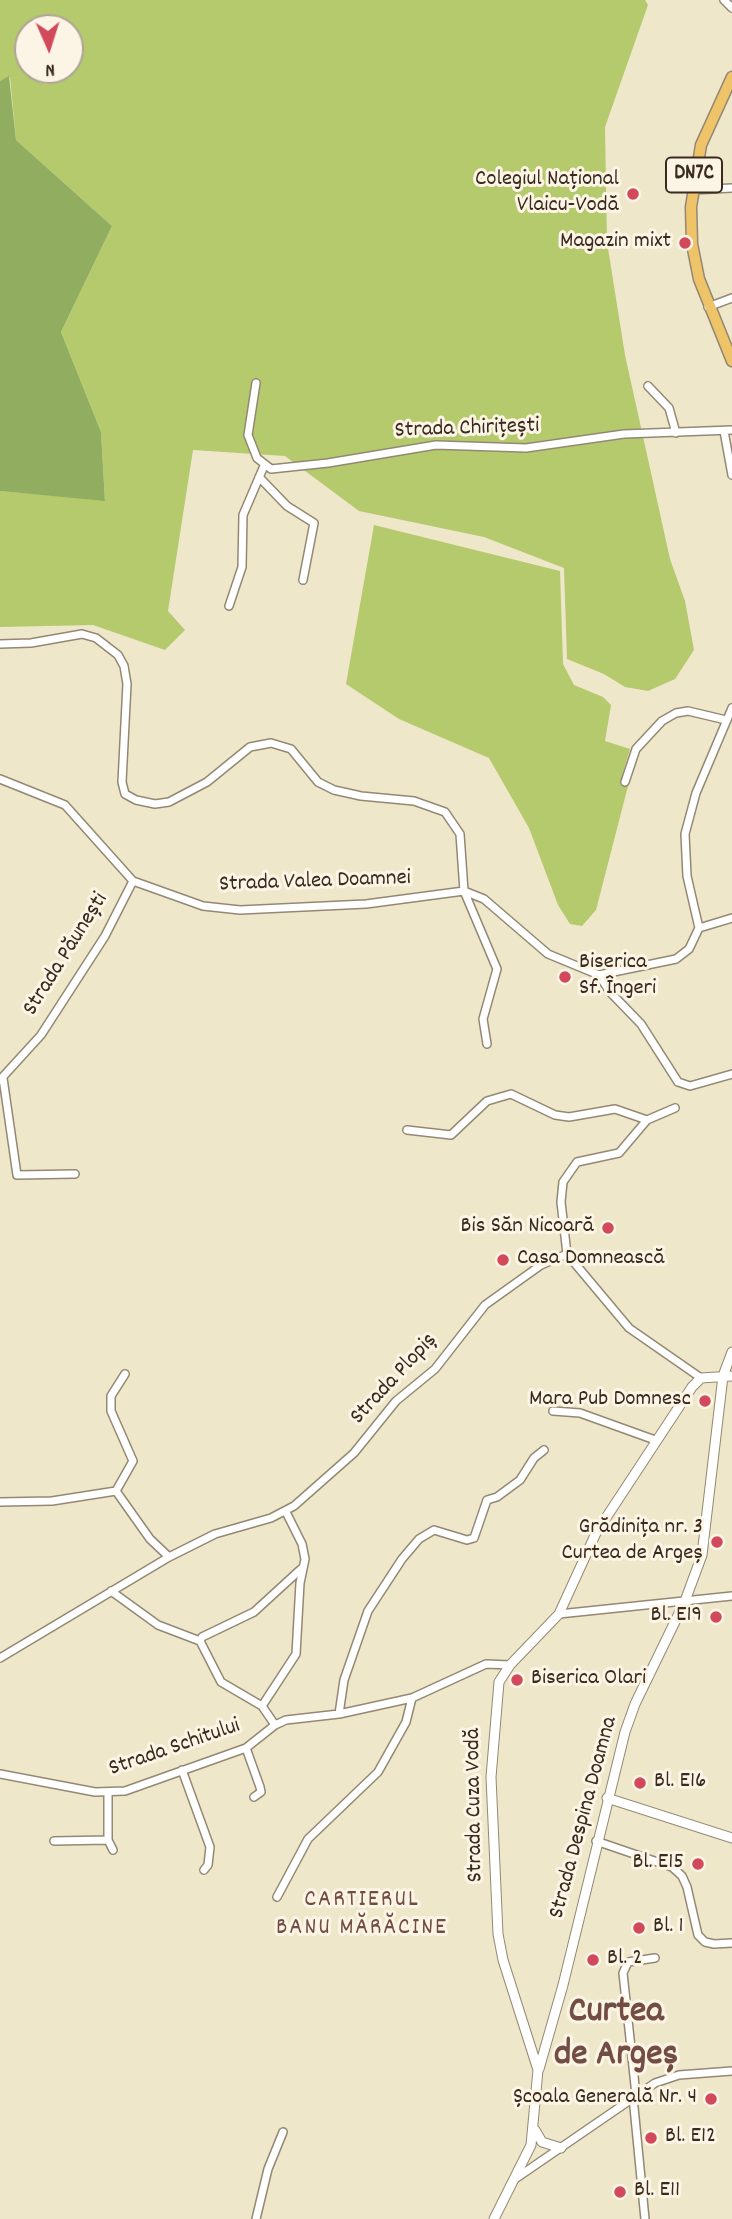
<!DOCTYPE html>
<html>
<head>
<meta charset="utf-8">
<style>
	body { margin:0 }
	#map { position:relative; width:732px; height:2219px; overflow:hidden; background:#eee7ca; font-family:Dekko,sans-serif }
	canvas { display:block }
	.north { position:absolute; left:14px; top:14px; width:70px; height:70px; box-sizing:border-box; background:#fcf5e5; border:2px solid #afa495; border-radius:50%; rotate:177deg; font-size:19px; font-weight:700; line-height:28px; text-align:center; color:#3b2a1e }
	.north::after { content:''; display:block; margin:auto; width:24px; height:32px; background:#d1495b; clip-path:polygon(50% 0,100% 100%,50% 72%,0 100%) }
</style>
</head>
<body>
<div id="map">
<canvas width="732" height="2219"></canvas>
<div class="north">N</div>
</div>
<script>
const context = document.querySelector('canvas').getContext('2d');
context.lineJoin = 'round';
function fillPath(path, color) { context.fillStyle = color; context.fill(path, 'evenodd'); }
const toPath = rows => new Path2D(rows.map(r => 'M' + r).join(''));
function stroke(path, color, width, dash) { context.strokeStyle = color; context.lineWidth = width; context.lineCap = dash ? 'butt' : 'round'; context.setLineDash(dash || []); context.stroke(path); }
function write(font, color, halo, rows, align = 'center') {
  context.font = font + ' Dekko,sans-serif'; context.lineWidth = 6; context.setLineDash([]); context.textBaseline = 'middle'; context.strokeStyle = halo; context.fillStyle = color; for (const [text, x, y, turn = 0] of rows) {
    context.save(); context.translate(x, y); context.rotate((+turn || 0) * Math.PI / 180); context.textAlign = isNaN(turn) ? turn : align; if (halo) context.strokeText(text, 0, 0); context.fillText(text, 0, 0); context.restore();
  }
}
const green = toPath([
	[0,0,645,0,648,5,605,127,607,242,625,355,670,559,685,601,694,650,675,679,648,691,625,687,604,674,567,659,564,568,484,537,359,511,285,456,193,450,168,611,185,630,165,650,93,625,0,627,0,491,105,500,101,432,61,332,112,226,16,140,10,77,0,81],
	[28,28,70,28,70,70,28,70],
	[374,525,560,571,563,664,574,685,603,697,611,705,605,741,630,749,620,783,628,786,596,910,582,926,570,924,558,905,529,828,489,758,399,719,346,684]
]);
const forest = toPath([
	[9,76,16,140,112,226,61,332,101,432,105,501,0,491,0,81]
]);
const minor = toPath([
	[724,0,732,8],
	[692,190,732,188],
	[708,307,732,298],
	[256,383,248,435,257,458,271,469,328,463,436,445,526,448,624,434,732,430],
	[648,386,669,408,676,433],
	[724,431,732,475],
	[259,477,287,506,314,523,303,580],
	[229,606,242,567,243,515,264,466],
	[0,644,31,643,82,634,96,638,118,655,124,666,127,684,122,782,125,794,136,800,155,804,169,802,207,782,250,747,271,743,291,749,318,782,334,790,361,796,414,801,445,812,460,834,464,891,497,969,483,1019,487,1044],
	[0,779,65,805,133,881,203,906,240,910,366,904,464,891,484,899,548,954,599,975,676,959,689,949,699,928],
	[625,782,636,749,662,721,676,713,688,711,726,720],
	[699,928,687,876,685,834,696,793,732,708],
	[699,928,732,918],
	[599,975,610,992,641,1024,678,1082,690,1086,732,1074],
	[3,1078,17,1175,75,1174],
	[0,1080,41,1035,105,936,133,881],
	[675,1108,647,1120,619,1153,577,1162,563,1182,561,1202,567,1254,629,1328,701,1378],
	[407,1130,451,1135,487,1101,511,1094,555,1115,569,1117,615,1109,647,1120],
	[553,1411,580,1413,655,1440],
	[116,1491,150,1539,169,1557],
	[0,1502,52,1501,116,1491,133,1461,111,1411,111,1396,125,1374],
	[111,1591,158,1625,200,1641],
	[559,1614,732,1596],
	[0,1658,169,1557,215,1534,271,1518,294,1506,354,1453,396,1401,435,1369,485,1305,541,1265,567,1254],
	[262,1706,221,1682,200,1641,202,1637,254,1612,301,1569],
	[339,1714,344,1680,368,1611,402,1559,419,1539,434,1530,467,1540,474,1538,487,1500,497,1497,520,1480,534,1458,544,1450],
	[275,1725,262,1706,296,1654,300,1583,305,1559,302,1544,286,1512],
	[246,1748,260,1787,261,1792,254,1797],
	[182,1770,210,1847,208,1865,204,1870],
	[0,1774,95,1792,125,1791,246,1748,275,1725,286,1720,339,1714,412,1698,486,1664,510,1665],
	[108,1840,108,1793],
	[54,1841,108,1840,113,1850],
	[596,1841,672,1867,682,1876,687,1887,698,1935,705,1942,714,1944,732,1943],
	[277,1897,308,1839,378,1772,406,1722,412,1698],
	[636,2095,623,1973,628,1962,655,1958],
	[633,2097,645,2219],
	[515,2179,655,2083,679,2075,732,2071],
	[256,2219,268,2169,283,2132]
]);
const tertiary = toPath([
	[607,1798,732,1838],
	[539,2069,563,1985,625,1732,635,1704,685,1601,702,1555,723,1376,732,1352],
	[535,2130,542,2142,561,2148],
	[494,2219,531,2145,538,2070,503,1960,498,1934,491,1777,499,1682,510,1665,559,1614,596,1533,692,1387,701,1378,732,1376]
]);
const primary = toPath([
	[732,77,701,145,691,207,692,244,699,279,732,361]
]);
const markers = [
	[633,194,7,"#d1495b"],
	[685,243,7,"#d1495b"],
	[565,977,7,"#d1495b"],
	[608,1228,7,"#d1495b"],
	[503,1260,7,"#d1495b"],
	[705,1401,7,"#d1495b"],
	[717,1542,7,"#d1495b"],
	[716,1617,7,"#d1495b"],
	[517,1680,7,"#d1495b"],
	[640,1783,7,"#d1495b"],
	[698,1864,7,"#d1495b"],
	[639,1928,7,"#d1495b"],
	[593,1960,7,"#d1495b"],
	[711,2099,7,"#d1495b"],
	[651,2138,7,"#d1495b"],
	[620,2192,7,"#d1495b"]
];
const shields = [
	[694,175,56]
];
const shieldNames = [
	["DN7C",694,175]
];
const poiNames = [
	["Colegiul Național",619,181],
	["Vlaicu-Vodă",619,207],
	["Magazin mixt",671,243],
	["Biserica",579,964,"left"],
	["Sf. Îngeri",579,990,"left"],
	["Bis Săn Nicoară",594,1228],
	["Casa Domnească",517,1260,"left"],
	["Mara Pub Domnesc",691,1401],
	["Grădinița nr. 3",703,1529],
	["Curtea de Argeș",703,1555],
	["Bl. E19",702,1617],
	["Biserica Olari",531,1680,"left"],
	["Bl. E16",654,1783,"left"],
	["Bl. E15",684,1864],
	["Bl. 1",653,1928,"left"],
	["Bl. 2",607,1960,"left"],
	["Școala Generală Nr. 4",697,2099],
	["Bl. E12",665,2138,"left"],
	["Bl. E11",634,2192,"left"]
];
const streetNames = [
	["Strada Chirițești",467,430,-2],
	["Strada Valea Doamnei",315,883,-2],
	["Strada Păunești",67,955,-58],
	["Strada Plopiș",395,1380,-47],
	["Strada Schitului",175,1749,-19],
	["Strada Cuza Vodă",476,1805,-91],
	["Strada Despina Doamna",585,1818,-75]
];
const neighbourhoodNames = [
	["CARTIERUL",362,1902],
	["BANU MĂRĂCINE",362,1930]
];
const townNames = [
	["Curtea",616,2015],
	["de Argeș",616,2058]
];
fillPath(green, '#b5c96d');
fillPath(forest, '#90ad60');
stroke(minor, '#948874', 10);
stroke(tertiary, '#948874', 11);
stroke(primary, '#948874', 13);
stroke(minor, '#fff', 7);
stroke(tertiary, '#fff', 9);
stroke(primary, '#efc469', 10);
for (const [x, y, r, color] of markers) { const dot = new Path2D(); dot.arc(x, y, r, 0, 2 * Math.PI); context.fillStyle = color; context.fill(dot); stroke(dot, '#fcf5e5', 2.5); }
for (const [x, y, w] of shields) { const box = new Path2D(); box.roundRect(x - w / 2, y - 17.5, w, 35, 5); context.fillStyle = '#fcf5e5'; context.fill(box); stroke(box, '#3b2a1e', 2); }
write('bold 21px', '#3b2a1e', null, shieldNames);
write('23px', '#3b2a1e', '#fcf5e5', poiNames, 'right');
write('23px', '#3b2a1e', '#fcf5e5', streetNames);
context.letterSpacing = '2px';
write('24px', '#734d44', '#fcf5e5', neighbourhoodNames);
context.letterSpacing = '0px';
write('bold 37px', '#734d44', '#fcf5e5', townNames);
</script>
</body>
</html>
